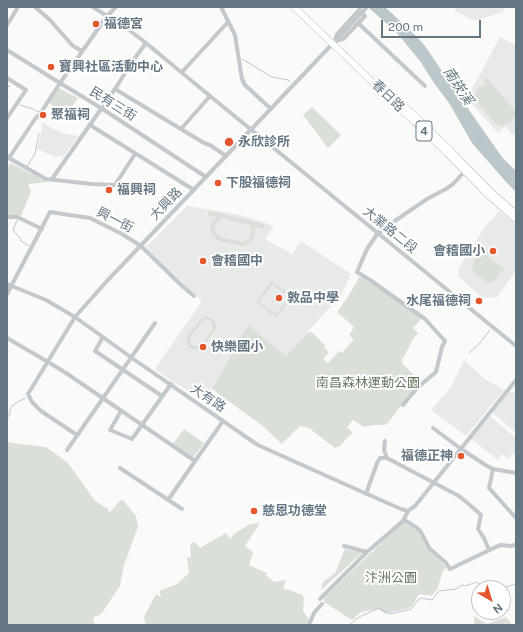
<!DOCTYPE html>
<html>
<head>
<meta charset="utf-8">
<style>
	body { margin:0 }
	#map { position:relative; width:523px; height:632px; overflow:hidden; background:#fafaf8; font-family:"Public Sans",sans-serif }
	canvas { display:block }
	.frame { position:absolute; inset:0; border:8px solid #657683; pointer-events:none }
	.north { position:absolute; left:471px; top:580px; width:40px; height:40px; box-sizing:border-box; background:#fff; border:1px solid #c1c8cd; border-radius:50%; rotate:142deg; font-size:11px; font-weight:700; line-height:16px; text-align:center; color:#657683 }
	.north::after { content:''; display:block; margin:auto; width:14px; height:18px; background:#e4572e; clip-path:polygon(50% 0,100% 100%,50% 72%,0 100%) }
	.scale { position:absolute; left:381px; top:20px; width:100px; height:18px; box-sizing:border-box; border:2px solid #657683; border-top:0; padding-left:5px; font-size:12px; line-height:14px; white-space:nowrap; color:#657683; -webkit-text-stroke:3px #fff; paint-order:stroke }
</style>
</head>
<body>
<div id="map">
<canvas width="523" height="632"></canvas>
<div class="frame"></div>
<div class="north">N</div>
<div class="scale">200 m</div>
</div>
<script>
const context = document.querySelector('canvas').getContext('2d');
context.lineJoin = 'round';
function fillPath(path, color) { context.fillStyle = color; context.fill(path, 'evenodd'); }
const toPath = rows => new Path2D(rows.map(r => 'M' + r).join(''));
function stroke(path, color, width, dash) { context.strokeStyle = color; context.lineWidth = width; context.lineCap = dash ? 'butt' : 'round'; context.setLineDash(dash || []); context.stroke(path); }
function write(font, color, halo, rows, align = 'center') {
  context.font = font + ' "Public Sans","Noto Sans TC",sans-serif'; context.lineWidth = 4; context.setLineDash([]); context.textBaseline = 'middle'; context.strokeStyle = halo; context.fillStyle = color; for (const [text, x, y, turn = 0] of rows) {
    context.save(); context.translate(x, y); context.rotate((+turn || 0) * Math.PI / 180); context.textAlign = isNaN(turn) ? turn : align; if (halo) context.strokeText(text, 0, 0); context.fillText(text, 0, 0); context.restore();
  }
}
const built = toPath([
	[457,7,504,7,503,12,474,21,455,11],
	[500,37,516,45,516,133,512,135,505,126,498,133,467,98],
	[42,122,53,129,63,133,78,136,64,156,56,157,37,149,42,129],
	[187,206,230,213,248,217,274,226,265,239,292,254,301,241,351,274,341,295,286,356,248,326,212,389,205,400,173,382,155,369,202,301,173,275,146,247],
	[499,211,516,224,516,271,497,297,485,298,479,295,458,276,459,267,485,227],
	[464,360,486,380,504,390,466,436,431,410,451,387],
	[509,391,516,394,516,433,492,412],
	[490,416,516,438,516,455,513,453,508,459,502,454,498,460,471,439]
]);
const green = toPath([
	[486,77,516,112,516,118,514,116,512,121,506,125,501,126,496,124,476,100,475,96,476,91,479,87,486,85,483,80],
	[59,88,78,98,66,116,49,103],
	[312,107,341,135,328,148,303,115],
	[10,163,48,182,28,184,31,191,21,216,7,215,7,170],
	[209,211,265,224,263,229,254,227,255,233,254,238,250,243,244,246,218,241,211,233,210,227,212,222,217,217,208,215],
	[222,218,249,225,251,229,251,236,248,239,243,242,220,237,215,232,214,228,216,224],
	[482,252,505,269,503,272,500,270,500,273,497,279,492,282,487,283,473,271,472,267,474,260,480,255,479,255],
	[360,276,388,294,422,318,413,328,418,333,413,339,401,362,421,382,408,396,389,422,385,425,373,425,364,427,353,420,347,427,353,433,349,436,340,446,335,448,309,428,300,426,282,444,264,427,212,389,248,325,286,356,307,333,312,332,320,340,320,341,325,345,324,348,329,352,323,359,328,363,339,351,342,353,354,339,349,335,354,327,337,312,347,298],
	[272,281,292,297,276,318,256,302],
	[272,284,289,297,276,314,259,302],
	[206,316,212,319,214,321,216,324,216,328,201,349,193,349,190,348,187,343,187,336,202,318],
	[206,319,211,321,213,329,201,346,195,346,192,345,190,342,191,336,202,321],
	[184,429,204,443,193,458,173,444],
	[7,442,18,444,46,447,68,463,95,501,108,509,109,513,122,499,136,516,138,527,124,565,120,586,101,614,93,618,95,625,7,625],
	[403,522,418,531,426,547,446,567,443,571,437,590,431,596,419,594,412,607,386,614,378,609,361,612,352,620,324,602,324,598],
	[260,523,245,546,253,552,249,565,267,573,266,576,270,578,274,582,286,580,283,589,290,590,302,595,304,599,303,611,313,625,146,625,144,617,156,594,161,597,159,591,177,584,189,573,187,558,191,557,190,546,192,543,195,542,200,548,226,533,230,539,234,534,250,524],
	[345,549,362,553,321,590,323,582,335,573],
	[474,616,487,624,506,617,511,623,510,625,474,625]
]);
const water = toPath([
	[368,7,385,7,418,38,425,46,450,83,502,157,516,171,516,192,507,183,472,143,449,103,434,83,420,61,397,33]
]);
const stream = toPath([
	[242,59,272,77,288,80,290,82],
	[7,87,10,86],
	[20,105,33,109,39,112],
	[27,166,35,154,39,133],
	[17,220,13,230,19,237,21,241,29,246],
	[469,353,479,344,490,330],
	[7,419,10,413,10,409,13,405,25,398],
	[503,588,516,584],
	[349,625,359,617,379,608,390,614,411,609,413,607,418,600,421,598,432,600,439,591,456,589,462,585,466,586,476,582,485,588]
]);
const street = toPath([
	[35,7,49,19,73,46,82,51],
	[93,7,129,30,146,43,210,96,516,346],
	[221,7,235,35,242,79,245,85,271,109],
	[359,10,365,16,343,39,335,41,337,34,360,9],
	[358,23,425,86],
	[7,25,18,7],
	[7,50,60,83,101,108,206,177],
	[182,72,228,22],
	[7,78,26,90,7,118],
	[115,89,204,143,210,145,226,156],
	[90,125,194,190],
	[181,129,210,96],
	[7,157,46,179,92,184,115,185,135,154],
	[9,158,35,119,40,114,60,83,107,16,116,7],
	[52,179,115,89,132,62,146,43],
	[7,217,17,217,42,229],
	[7,284,46,300,75,317,132,358,249,439,258,445,280,455,349,486,401,509,408,511],
	[7,294,50,212,90,218,122,234,141,246,181,285,194,296],
	[103,337,95,351,162,396],
	[7,338,48,362,66,373,195,461],
	[403,405,417,388,436,372,442,347,445,341,425,319,370,280,357,272,367,249,378,233,402,216,427,199,446,189,453,184,466,170],
	[121,411,110,430,132,439,171,384],
	[433,428,461,449,487,466,493,469,516,473],
	[77,435,41,411,32,402,28,394,75,317,107,281,339,37],
	[385,441,384,450,387,458,459,496,470,505,481,515,478,529,484,538,489,550],
	[67,450,155,323],
	[120,468,182,509],
	[493,469,489,488,516,518],
	[366,494,377,463,380,458,387,458],
	[168,500,223,421],
	[403,521,408,511,415,506,516,380],
	[344,546,367,552,403,521,406,521,417,528,421,532,429,548,446,563,450,569,498,546,501,545,510,546,515,545,516,544],
	[320,599,367,552],
	[309,625,314,613,322,604]
]);
const primary = toPath([
	[294,7,447,153,488,195,516,219],
	[389,91,450,150,491,192,516,214]
]);
const streetBridge = toPath([
	[339,37,367,7]
]);
const markers = [
	[96,24,4,"#e4572e"],
	[51,67,4,"#e4572e"],
	[43,115,4,"#e4572e"],
	[229,142,5,"#e4572e"],
	[218,183,4,"#e4572e"],
	[109,190,4,"#e4572e"],
	[493,251,4,"#e4572e"],
	[203,261,4,"#e4572e"],
	[279,298,4,"#e4572e"],
	[479,301,4,"#e4572e"],
	[203,347,4,"#e4572e"],
	[461,456,4,"#e4572e"],
	[254,511,4,"#e4572e"]
];
const shields = [
	[424,131,16]
];
const shieldNames = [
	["4",424,131]
];
const poiNames = [
	["福德宮",104,24],
	["寶興社區活動中心",59,67],
	["聚福祠",51,115],
	["永欣診所",238,142],
	["下股福德祠",226,183],
	["福興祠",117,190],
	["會稽國小",485,251,"right"],
	["會稽國中",211,261],
	["敦品中學",287,298],
	["水尾福德祠",471,301,"right"],
	["快樂國小",211,347],
	["福德正神",453,456,"right"],
	["慈恩功德堂",262,511]
];
const streetNames = [
	["春日路",388,96,44],
	["民有三街",113,104,32],
	["大興路",166,204,-46],
	["興一街",115,220,27],
	["大業路二段",390,230,39],
	["大有路",208,398,34]
];
const parkNames = [
	["南昌森林運動公園",368,383],
	["汴洲公園",391,578]
];
const waterNames = [
	["南崁溪",458,86,56]
];
fillPath(built, '#e8e9e9');
fillPath(green, '#dadfd7');
fillPath(water, '#bbc7cb');
stroke(stream, '#bbc7cb', 1);
stroke(primary, '#b5babe', 7);
stroke(street, '#c3c8cc', 4);
stroke(primary, '#fff', 6);
stroke(streetBridge, '#c3c8cc', 4);
for (const [x, y, r, color] of markers) { const dot = new Path2D(); dot.arc(x, y, r, 0, 2 * Math.PI); context.fillStyle = color; context.fill(dot); stroke(dot, '#fff', 1.5); }
for (const [x, y, w] of shields) { const box = new Path2D(); box.roundRect(x - w / 2, y - 10, w, 20, 3); context.fillStyle = '#fff'; context.fill(box); stroke(box, '#657683', 1); }
write('bold 12px', '#657683', null, shieldNames);
write('bold 13px', '#657683', '#fff', poiNames, 'left');
write('13px', '#657683', '#fff', streetNames);
write('13px', '#687a64', '#fff', parkNames);
write('italic 14px', '#60757c', '#fff', waterNames);
</script>
</body>
</html>
